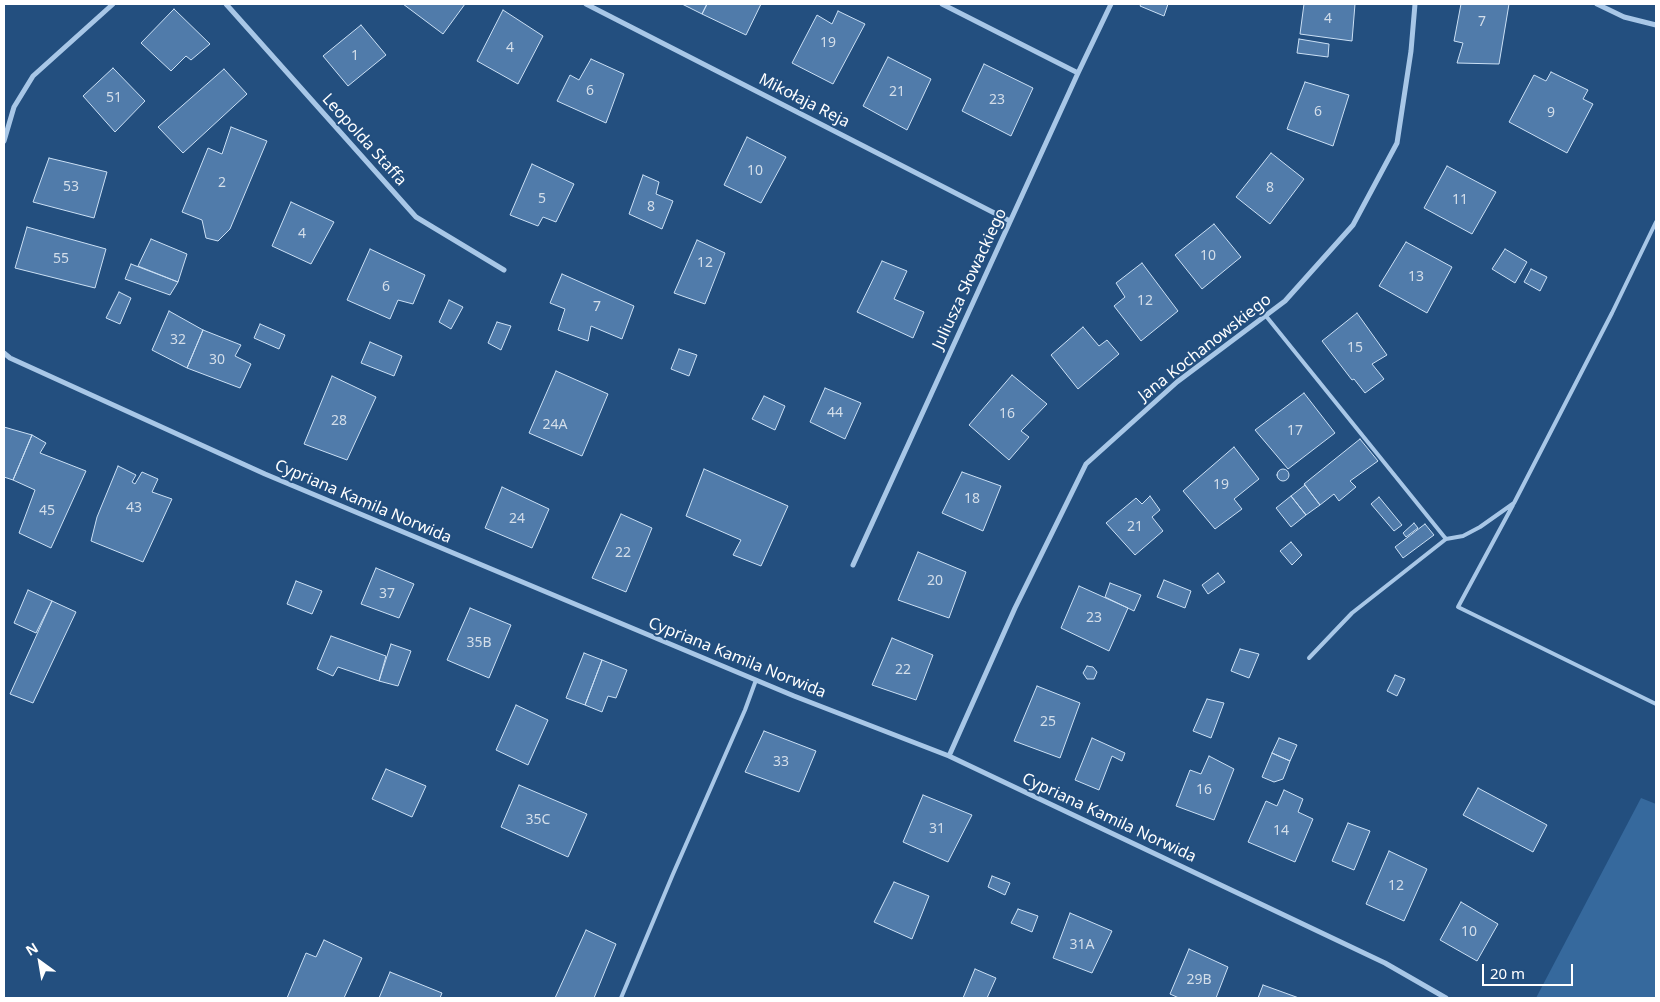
<!DOCTYPE html>
<html>
<head>
<meta charset="utf-8">
<style>
	body { margin:0 }
	#map { position:relative; width:1660px; height:1002px; overflow:hidden; background:#234f7f; font-family:"Noto Sans",sans-serif }
	canvas { display:block }
	.frame { position:absolute; inset:0; border:5px solid #fff; pointer-events:none }
	.north { position:absolute; left:15px; top:937px; width:50px; height:50px; -webkit-text-stroke:4px #234f7f; paint-order:stroke; rotate:328deg; font-size:14px; font-weight:700; line-height:20px; text-align:center; color:#fff }
	.north::after { content:''; display:block; margin:auto; width:18px; height:22px; background:#fff; clip-path:polygon(50% 0,100% 100%,50% 72%,0 100%) }
	.scale { position:absolute; left:1482px; top:964px; width:91px; height:22px; box-sizing:border-box; border:2px solid #fff; border-top:0; padding-left:6px; font-size:15px; line-height:18px; white-space:nowrap; color:#fff; -webkit-text-stroke:4px #234f7f; paint-order:stroke }
</style>
</head>
<body>
<div id="map">
<canvas width="1660" height="1002"></canvas>
<div class="frame"></div>
<div class="north">N</div>
<div class="scale">20 m</div>
</div>
<script>
const context = document.querySelector('canvas').getContext('2d');
context.lineJoin = 'round';
function fillPath(path, color) { context.fillStyle = color; context.fill(path, 'evenodd'); }
const toPath = rows => new Path2D(rows.map(r => 'M' + r).join(''));
function stroke(path, color, width, dash) { context.strokeStyle = color; context.lineWidth = width; context.lineCap = dash ? 'butt' : 'round'; context.setLineDash(dash || []); context.stroke(path); }
function write(font, color, halo, rows, align = 'center') {
  context.font = font + ' "Noto Sans",sans-serif'; context.lineWidth = 4; context.setLineDash([]); context.textBaseline = 'middle'; context.strokeStyle = halo; context.fillStyle = color; for (const [text, x, y, turn = 0] of rows) {
    context.save(); context.translate(x, y); context.rotate((+turn || 0) * Math.PI / 180); context.textAlign = isNaN(turn) ? turn : align; if (halo) context.strokeText(text, 0, 0); context.fillText(text, 0, 0); context.restore();
  }
}
const green = toPath([
	[1641,798,1656,804,1656,998,1536,998]
]);
const building = toPath([
	[403,4,465,4,443,34,403,4],
	[682,4,707,4,702,14,682,4],
	[707,4,761,4,746,35,702,14,707,4],
	[1141,4,1168,4,1164,16,1140,6,1141,4],
	[1304,4,1355,4,1352,41,1300,34,1304,4],
	[1461,4,1509,4,1499,64,1457,63,1463,43,1454,41,1461,4],
	[174,9,210,44,191,60,186,56,171,71,141,43,174,9],
	[503,10,543,36,518,84,477,61,503,10],
	[838,11,865,24,833,84,792,63,817,15,832,24,838,11],
	[361,25,386,55,348,86,323,56,361,25],
	[1299,39,1329,44,1328,57,1297,53,1299,39],
	[888,57,931,79,907,130,863,106,888,57],
	[591,59,624,74,606,123,557,101,570,75,579,80,591,59],
	[984,64,1033,88,1011,136,962,111,984,64],
	[113,68,145,101,115,132,83,96,113,68],
	[224,69,247,94,183,153,158,127,224,69],
	[1551,72,1588,90,1583,99,1593,104,1567,153,1509,122,1534,75,1546,81,1551,72],
	[1305,82,1349,95,1333,146,1287,129,1305,82],
	[231,127,267,141,230,229,218,241,206,238,202,220,182,212,208,148,222,154,231,127],
	[747,137,786,157,761,203,724,185,747,137],
	[1271,153,1304,179,1270,224,1236,197,1271,153],
	[49,158,107,172,94,218,33,202,49,158],
	[532,164,574,184,556,222,543,217,538,226,510,215,532,164],
	[1447,166,1496,192,1472,234,1424,208,1447,166],
	[643,175,659,182,656,194,673,201,662,229,629,214,643,175],
	[291,202,334,222,311,264,272,246,291,202],
	[1214,224,1241,257,1202,289,1175,255,1214,224],
	[27,227,106,249,95,288,15,268,27,227],
	[151,239,187,254,178,282,138,266,151,239],
	[697,240,725,253,705,304,674,293,697,240],
	[1406,242,1452,267,1427,313,1379,286,1406,242],
	[370,249,425,275,413,304,398,300,390,319,347,300,370,249],
	[1505,249,1527,262,1515,283,1492,269,1505,249],
	[882,261,907,271,894,299,924,312,913,338,857,312,882,261],
	[1142,263,1178,311,1141,341,1114,306,1125,297,1116,283,1142,263],
	[131,264,178,282,170,295,125,279,131,264],
	[1531,269,1547,277,1540,291,1524,282,1531,269],
	[562,274,634,306,622,339,591,326,588,341,558,330,565,309,550,303,562,274],
	[119,292,131,298,120,324,106,318,119,292],
	[449,300,463,307,451,329,439,322,449,300],
	[169,311,203,330,187,368,152,350,169,311],
	[1357,313,1387,355,1372,364,1384,379,1365,393,1354,379,1352,380,1322,341,1357,313],
	[497,322,511,326,501,350,488,343,497,322],
	[260,324,285,335,279,349,254,338,260,324],
	[1083,327,1099,346,1107,340,1119,354,1078,389,1051,355,1083,327],
	[203,330,241,345,235,356,251,364,240,388,187,368,203,330],
	[370,342,402,356,394,376,361,363,370,342],
	[679,349,697,355,689,376,671,369,679,349],
	[556,371,608,394,582,456,529,433,556,371],
	[1012,375,1047,404,1021,431,1029,437,1009,460,969,425,1012,375],
	[332,376,376,397,347,460,304,444,332,376],
	[825,388,861,403,845,439,810,422,825,388],
	[1304,393,1335,433,1288,469,1255,430,1304,393],
	[764,396,785,406,775,430,752,419,764,396],
	[4,427,32,435,13,480,4,477,4,427],
	[32,435,46,443,40,453,86,471,51,548,19,533,35,490,13,480,32,435],
	[1360,439,1378,461,1350,481,1356,487,1339,501,1334,494,1320,505,1304,484,1360,439],
	[1234,447,1259,479,1234,499,1242,509,1215,529,1183,491,1234,447],
	[118,466,136,475,132,482,135,484,142,472,158,479,152,492,172,499,143,562,91,541,97,517,118,466],
	'1277 475a6 6 0 1 1 12 0a6 6 0 1 1-12 0Z',
	[704,469,788,506,761,566,733,555,741,540,686,516,704,469],
	[962,472,1001,486,983,531,942,513,962,472],
	[1305,485,1320,505,1306,515,1291,496,1305,485],
	[502,487,549,509,532,548,485,528,502,487],
	[1150,496,1160,510,1152,517,1163,531,1135,555,1106,523,1136,498,1142,504,1150,496],
	[1291,496,1306,515,1291,527,1276,508,1291,496],
	[1379,497,1402,525,1394,531,1371,504,1379,497],
	[621,514,652,528,626,592,592,578,621,514],
	[1414,523,1418,528,1406,537,1403,533,1414,523],
	[1425,524,1434,535,1403,558,1395,547,1425,524],
	[1291,542,1302,555,1292,565,1280,551,1291,542],
	[918,552,966,572,949,618,898,600,918,552],
	[376,568,414,584,399,618,361,604,376,568],
	[1218,573,1225,582,1208,594,1202,585,1218,573],
	[1164,580,1191,591,1185,608,1157,597,1164,580],
	[296,581,322,591,312,614,287,604,296,581],
	[1110,583,1141,595,1134,611,1105,597,1110,583],
	[1079,586,1128,608,1109,651,1061,628,1079,586],
	[28,590,52,601,36,633,14,623,28,590],
	[52,601,76,612,33,703,10,694,52,601],
	[470,608,511,625,489,678,447,660,470,608],
	[331,636,386,656,379,681,338,667,333,676,317,669,331,636],
	[892,638,933,655,916,700,872,685,892,638],
	[391,644,411,651,398,686,379,681,391,644],
	[1240,649,1259,654,1249,678,1231,671,1240,649],
	[584,653,602,660,585,705,566,698,584,653],
	[602,660,627,670,616,698,608,696,602,712,585,705,602,660],
	[1087,666,1093,667,1097,672,1094,679,1087,679,1083,673,1087,666],
	[1395,675,1405,679,1397,696,1387,691,1395,675],
	[1037,686,1080,703,1060,758,1014,741,1037,686],
	[1207,699,1224,703,1211,738,1193,731,1207,699],
	[516,705,548,720,528,765,496,750,516,705],
	[764,731,816,751,799,792,745,772,764,731],
	[1092,738,1125,753,1122,761,1112,756,1099,790,1075,780,1092,738],
	[1279,738,1297,745,1290,761,1272,753,1279,738],
	[1272,753,1290,761,1283,779,1274,782,1262,777,1272,753],
	[1209,756,1234,769,1214,820,1176,806,1190,770,1201,774,1209,756],
	[386,769,426,786,412,817,372,799,386,769],
	[519,785,587,814,568,857,501,827,519,785],
	[1478,788,1547,825,1533,852,1463,815,1478,788],
	[1284,790,1303,799,1298,812,1313,819,1295,862,1248,842,1266,801,1277,806,1284,790],
	[923,795,972,815,948,862,903,842,923,795],
	[1348,823,1370,831,1354,870,1332,861,1348,823],
	[1389,851,1427,869,1404,921,1366,904,1389,851],
	[992,876,1010,883,1005,895,988,887,992,876],
	[894,882,929,896,912,939,874,922,894,882],
	[1461,902,1498,924,1477,961,1440,940,1461,902],
	[1018,909,1038,916,1032,932,1011,923,1018,909],
	[1070,913,1112,931,1092,973,1053,958,1070,913],
	[586,930,616,944,594,998,555,998,586,930],
	[324,940,362,958,344,998,287,998,306,953,316,957,324,940],
	[1189,949,1228,967,1216,998,1179,998,1170,994,1189,949],
	[975,969,996,978,987,998,963,998,975,969],
	[390,972,442,993,440,998,379,998,390,972],
	[1263,985,1299,998,1258,998,1263,985]
]);
const service = toPath([
	[1266,316,1446,539,1463,536,1480,527,1514,503,1612,313,1656,222],
	[1513,505,1458,607,1656,704],
	[1309,658,1352,613,1446,539],
	[621,998,673,874,745,710,756,680]
]);
const minor = toPath([
	[226,4,416,217,504,270],
	[586,4,1010,221],
	[942,4,1078,73],
	[1597,4,1624,17,1656,25],
	[4,141,14,107,33,76,113,4],
	[4,353,10,358,265,474,794,696,949,756,1385,963,1446,998],
	[853,565,1078,73,1111,4],
	[949,756,1015,608,1086,464,1177,382,1285,301,1353,225,1397,143,1411,51,1415,4]
]);
const numberNames = [
	["4",1328,19],
	["7",1482,22],
	["19",828,43],
	["4",510,48],
	["1",355,56],
	["6",590,91],
	["21",897,92],
	["51",114,98],
	["23",997,100],
	["6",1318,112],
	["9",1551,113],
	["10",755,171],
	["2",222,183],
	["53",71,187],
	["8",1270,188],
	["5",542,199],
	["11",1460,200],
	["8",651,207],
	["4",302,234],
	["10",1208,256],
	["55",61,259],
	["12",705,263],
	["13",1416,277],
	["6",386,287],
	["12",1145,301],
	["7",597,307],
	["32",178,340],
	["15",1355,348],
	["30",217,360],
	["44",835,413],
	["16",1007,414],
	["28",339,421],
	["24A",555,425],
	["17",1295,431],
	["19",1221,485],
	["18",972,499],
	["43",134,508],
	["45",47,511],
	["24",517,519],
	["21",1135,527],
	["22",623,553],
	["20",935,581],
	["37",387,594],
	["23",1094,618],
	["35B",479,643],
	["22",903,670],
	["25",1048,722],
	["33",781,762],
	["16",1204,790],
	["35C",538,820],
	["31",937,829],
	["14",1281,831],
	["12",1396,886],
	["10",1469,932],
	["31A",1082,945],
	["29B",1199,980]
];
const streetNames = [
	["Mikołaja Reja",804,101,27],
	["Leopolda Staffa",364,140,48],
	["Juliusza Słowackiego",970,279,-65],
	["Jana Kochanowskiego",1205,348,-38],
	["Cypriana Kamila Norwida",363,502,23],
	["Cypriana Kamila Norwida",737,658,22],
	["Cypriana Kamila Norwida",1109,818,25]
];
fillPath(green, '#36699d');
fillPath(building, '#507baa');
stroke(building, '#cbe0f5', 1);
stroke(service, '#a8c7e7', 4);
stroke(minor, '#a8c7e7', 5);
write('14px', '#d3deea', null, numberNames);
write('16px', '#fff', '#234f7f', streetNames);
</script>
</body>
</html>
